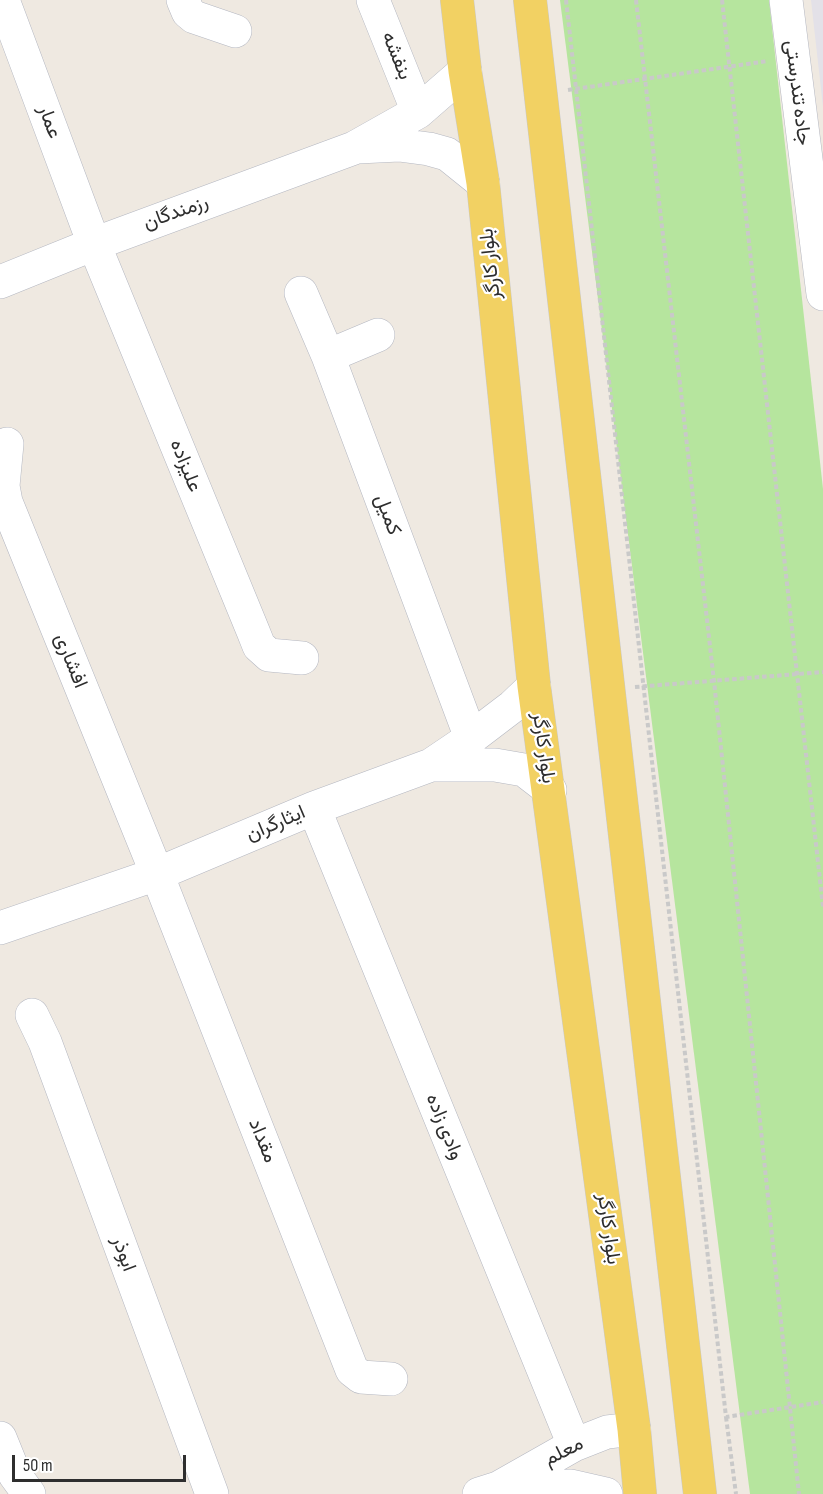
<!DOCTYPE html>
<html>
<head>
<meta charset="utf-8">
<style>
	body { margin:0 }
	#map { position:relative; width:823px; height:1494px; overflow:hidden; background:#efe9e1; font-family:"Sofia Sans Condensed",sans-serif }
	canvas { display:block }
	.scale { position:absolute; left:12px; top:1455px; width:174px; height:27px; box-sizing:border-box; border:3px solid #2e2e2e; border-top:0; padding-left:8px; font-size:18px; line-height:21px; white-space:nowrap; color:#2e2e2e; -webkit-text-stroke:4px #fff; paint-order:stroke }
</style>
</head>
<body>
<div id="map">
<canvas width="823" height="1494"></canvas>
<div class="scale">50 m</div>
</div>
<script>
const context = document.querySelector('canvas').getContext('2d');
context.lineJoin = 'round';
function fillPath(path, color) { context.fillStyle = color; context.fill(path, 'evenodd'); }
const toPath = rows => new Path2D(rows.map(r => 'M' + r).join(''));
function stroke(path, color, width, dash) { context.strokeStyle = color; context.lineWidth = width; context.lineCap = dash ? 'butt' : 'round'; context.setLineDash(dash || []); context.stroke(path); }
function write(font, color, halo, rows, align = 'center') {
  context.font = font + ' "Sofia Sans Condensed",Vazirmatn,sans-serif'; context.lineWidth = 4.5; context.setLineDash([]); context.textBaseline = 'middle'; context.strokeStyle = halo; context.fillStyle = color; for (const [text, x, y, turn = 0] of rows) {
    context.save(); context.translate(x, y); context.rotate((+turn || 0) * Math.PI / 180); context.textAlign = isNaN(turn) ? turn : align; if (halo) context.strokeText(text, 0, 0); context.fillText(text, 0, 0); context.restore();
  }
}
const industrial = toPath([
	[811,0,823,0,823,107]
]);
const green = toPath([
	[560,0,769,0,823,489,823,1494,750,1494]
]);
const path = toPath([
	[566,0,726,1417,823,1402],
	[636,0,714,681,799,1494],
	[722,0,823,907],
	[568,90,768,61],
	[635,687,823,672],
	[726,1417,736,1494]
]);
const minor = toPath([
	[3,0,94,244,253,631,259,646,269,655,302,658],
	[183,0,188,12,194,17,235,31],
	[373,0,418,112],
	[786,0,823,294],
	[358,147,399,145,429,149,447,154,483,183],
	[0,282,94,244,354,148,418,112,465,71],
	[301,293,328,356,471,738],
	[328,356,378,335],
	[7,444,3,486,6,502,157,874,352,1370,361,1377,391,1379],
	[431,765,495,765,524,770,550,790],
	[314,808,574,1445],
	[0,928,157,874,314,808,431,765,471,738,513,706,534,686],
	[32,1015,45,1042,212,1494],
	[0,1438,15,1475,29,1494],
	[503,1488,571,1486,606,1494],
	[479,1494,498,1488,574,1445,607,1432,634,1429]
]);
const major = toPath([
	[457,0,465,71,483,183,534,686,634,1429,640,1494],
	[530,0,700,1494]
]);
const streetNames = [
	["بنفشه",396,56,68],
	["جاده تندرستی",797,93,83],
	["عمار",49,122,70],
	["رزمندگان",176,213,-20],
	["بلوار کارگر",491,264,-96],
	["علیزاده",185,466,68],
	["کمیل",387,515,69],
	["افشاری",70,661,68],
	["بلوار کارگر",543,748,82],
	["ایثارگران",276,824,-23],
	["وادی زاده",444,1127,68],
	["مقداد",262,1141,68],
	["بلوار کارگر",608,1229,82],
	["ابوذر",123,1254,70],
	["معلم",564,1452,-27]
];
fillPath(industrial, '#e3e1e8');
fillPath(green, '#b6e59e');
stroke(minor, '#b4b7c1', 34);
stroke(major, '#c9c9c9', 34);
stroke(path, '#c9c9c9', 4, [4.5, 3]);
stroke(minor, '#fff', 33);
stroke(major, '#f2d163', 33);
write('20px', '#2e2e2e', '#fff', streetNames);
</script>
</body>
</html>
